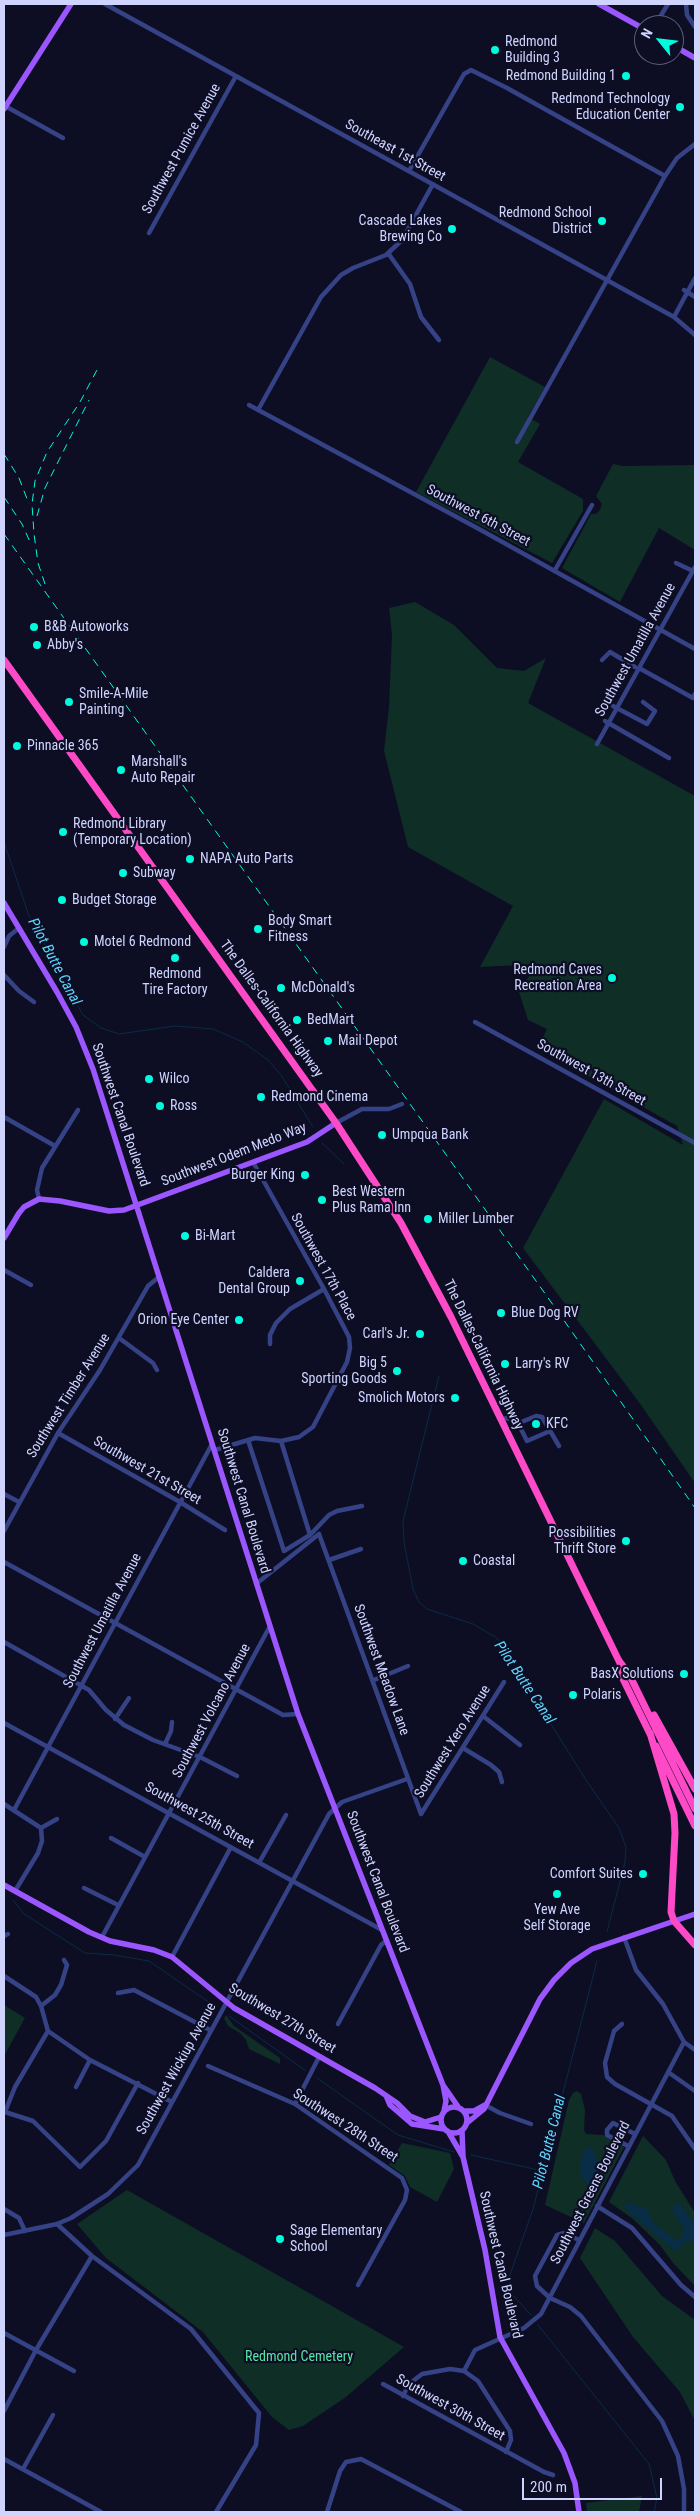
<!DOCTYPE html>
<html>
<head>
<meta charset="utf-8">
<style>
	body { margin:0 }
	#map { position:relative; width:699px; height:2516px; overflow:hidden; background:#0d0e24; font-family:"Roboto Condensed",sans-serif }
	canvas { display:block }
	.frame { position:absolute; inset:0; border:5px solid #cfd4ff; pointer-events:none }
	.north { position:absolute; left:634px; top:15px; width:50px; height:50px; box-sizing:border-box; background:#0d0e24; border:1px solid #5b5d7c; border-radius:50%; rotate:299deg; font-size:14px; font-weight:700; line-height:20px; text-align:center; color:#cfd4ff }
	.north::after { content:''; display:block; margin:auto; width:18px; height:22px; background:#00fade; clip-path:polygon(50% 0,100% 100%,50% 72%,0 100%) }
	.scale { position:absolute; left:522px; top:2478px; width:140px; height:22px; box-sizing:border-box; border:2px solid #cfd4ff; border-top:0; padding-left:6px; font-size:15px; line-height:18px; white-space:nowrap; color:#cfd4ff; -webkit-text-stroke:4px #0d0e24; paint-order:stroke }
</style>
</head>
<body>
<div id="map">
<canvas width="699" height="2516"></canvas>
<div class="frame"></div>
<div class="north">N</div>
<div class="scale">200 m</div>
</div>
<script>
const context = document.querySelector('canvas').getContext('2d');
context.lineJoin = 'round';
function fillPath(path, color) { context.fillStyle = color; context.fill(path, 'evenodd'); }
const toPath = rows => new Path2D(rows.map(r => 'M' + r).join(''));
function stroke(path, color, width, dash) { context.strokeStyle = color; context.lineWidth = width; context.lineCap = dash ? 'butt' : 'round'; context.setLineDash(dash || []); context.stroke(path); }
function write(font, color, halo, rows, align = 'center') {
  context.font = font + ' "Roboto Condensed",sans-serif'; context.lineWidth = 4.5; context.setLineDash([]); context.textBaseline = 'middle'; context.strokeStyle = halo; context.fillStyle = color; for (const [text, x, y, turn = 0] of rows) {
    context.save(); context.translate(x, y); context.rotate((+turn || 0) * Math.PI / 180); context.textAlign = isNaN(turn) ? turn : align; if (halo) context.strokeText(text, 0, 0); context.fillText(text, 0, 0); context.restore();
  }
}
const green = toPath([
	[490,357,545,387,528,417,540,424,518,462,583,499,583,511,552,563,416,492],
	[613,464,623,466,695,465,695,550,659,528,620,602,562,568,591,514,596,514,600,510,602,504,596,496],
	[415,602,454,625,497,668,524,671,546,658,528,703,695,796,695,1483,641,1405,523,1248,604,1099,683,1145,677,1126,538,1048,547,1029,528,1020,519,992,537,964,480,967,513,906,408,847,384,751,389,707,392,635,389,608],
	[4,2005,25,2018,4,2056],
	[226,2015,234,2026,280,2058,280,2064,249,2049,246,2040,240,2033,228,2026,224,2018],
	[577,2091,581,2094,585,2110,584,2130,586,2134,603,2135,624,2147,584,2223,545,2205,569,2100,573,2093],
	[643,2136,666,2160,675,2181,695,2213,695,2286,673,2263,660,2245,633,2219,609,2202],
	[402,2143,450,2153,454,2169,437,2202,410,2187,405,2176,389,2165],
	[127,2190,295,2285,404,2347,346,2397,303,2426,289,2430,272,2417,203,2332,106,2258,77,2224],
	[595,2228,615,2241,662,2296,695,2320,695,2421,680,2392,633,2337,580,2258],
	[642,2496,639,2512,587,2512,586,2503]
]);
const water = toPath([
	[589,2147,594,2151,598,2163,598,2170,592,2192,581,2176,580,2169,583,2151],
	[626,2202,647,2209,653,2223,677,2241,684,2234,684,2230,672,2208,677,2203,680,2204,695,2224,695,2242,685,2241,678,2250,673,2249,629,2212,626,2208]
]);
const stream = toPath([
	[4,842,29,916,83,1015,101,1028,119,1034,175,1026,213,1029,243,1042,268,1060,281,1075,313,1127],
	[322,1143,344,1164],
	[439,1376,403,1521,404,1542,413,1589,419,1602,427,1609,473,1624,497,1638,586,1780,619,1828,626,1847,625,1862,607,1932],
	[13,1900,24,1914,85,1953,114,1955,149,1961,216,2007],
	[229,2016,306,2071],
	[317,2078,398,2135,454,2152],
	[471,2155,543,2171],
	[531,2315,511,2293,510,2275,533,2209,597,1961],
	[538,2325,649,2464,657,2498,654,2512]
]);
const minor = toPath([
	[105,4,674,317,695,335],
	[686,4,687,15,695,27],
	[655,25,668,4],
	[5,106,63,138],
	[409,171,464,74,471,70,507,88,665,176],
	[149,233,236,76],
	[388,253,410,284,421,317,439,340],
	[684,290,695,297],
	[674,317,695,278],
	[249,405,479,529,695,649],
	[258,410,321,297,341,275,353,268,386,255,402,240,433,184],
	[517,442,665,176,677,158,695,144],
	[676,563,693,571],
	[555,570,592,505],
	[602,660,610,652,635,667],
	[639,668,693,698,695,694],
	[613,706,647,724,655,711,643,702],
	[605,721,669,758],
	[597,744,695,567],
	[4,947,9,936,19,928],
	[4,975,19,991,34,1002],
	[475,1022,695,1143],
	[4,1117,55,1146],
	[336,1123,362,1109,389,1109,402,1104],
	[39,1199,37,1190,42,1168,78,1110],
	[4,1270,31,1285],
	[119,1338,153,1363,157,1370],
	[270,1344,270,1335,276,1323,290,1309,324,1289],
	[501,1420,506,1418,517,1421,527,1441,550,1431],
	[519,1423,536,1416,542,1417,559,1446],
	[58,1433,180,1502,225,1530],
	[248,1440,284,1551,310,1535,329,1515,337,1511,362,1506],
	[281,1441,310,1535],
	[215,1450,255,1438,281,1441,299,1437,313,1427,347,1362,350,1348,349,1337,324,1289,253,1162],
	[4,1494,19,1502],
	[4,1531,58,1433,100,1370,148,1286,159,1277],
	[329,1560,361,1549],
	[4,1562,283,1715,298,1714],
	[256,1584,319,1534,421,1814],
	[4,1642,89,1690,106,1710,124,1725,153,1740,200,1757,237,1776],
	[374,1680,408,1666],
	[483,1716,520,1745],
	[115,1719,129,1698],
	[4,1723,382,1930],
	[165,1744,171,1731,172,1722],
	[463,1748,491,1765,499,1772,502,1782],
	[4,1804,41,1828],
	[14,1810,212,1444],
	[421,1814,504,1682],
	[111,1838,145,1857],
	[260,1861,286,1815],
	[84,1888,118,1905],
	[15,1891,38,1853,42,1841,41,1828,57,1819],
	[4,1936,8,1934],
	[102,1937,270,1626],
	[624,1937,636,1970,663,2004,684,2042,695,2050],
	[172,1957,231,1847],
	[4,1976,36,1997,41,2006,48,2031,90,2060,172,2102],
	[118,1993,134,1990,210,2030],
	[41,2006,55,1995,61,1985,67,1965,64,1960],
	[338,2024,381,1945,387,1940],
	[622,2024,614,2031,605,2063,607,2077,615,2084,672,2116,695,2149],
	[48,2031,15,2087,5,2112,33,2121,80,2167,106,2141,138,2083],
	[208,2066,295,2104,402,2178,407,2190,405,2200,358,2285],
	[668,2072,695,2091],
	[76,2087,90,2060],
	[295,2104,319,2057],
	[485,2105,500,2113,531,2124],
	[628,2146,607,2135,607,2130,613,2123,635,2134],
	[597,2206,632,2228,681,2285,695,2297],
	[4,2209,19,2218,25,2231],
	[57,2224,92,2256,191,2329,259,2413,256,2445,216,2512],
	[4,2235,57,2224,71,2218,108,2194,138,2165,329,1814,342,1802,407,1779],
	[579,2240,564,2233,557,2235,535,2276,537,2286,550,2298,570,2307,581,2316,662,2421,678,2456,684,2489,684,2512],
	[4,2333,74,2371],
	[464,2371,475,2350,524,2328,541,2314,684,2042],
	[383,2384,544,2472,553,2475],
	[403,2396,409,2384,422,2374,450,2369,464,2371,478,2381,510,2431,511,2440,506,2452],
	[4,2411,36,2350,92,2256],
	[4,2459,101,2512],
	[23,2469,53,2415],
	[327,2512,340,2471,346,2462,361,2459,461,2512]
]);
const major = toPath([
	[599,4,644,29],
	[674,46,695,58],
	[4,109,71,4],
	[4,903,57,992,76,1027,93,1069,298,1714,443,2085,446,2101,444,2111],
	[4,1238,19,1213,24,1207,39,1199,60,1201,109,1211,124,1210,307,1142,336,1123],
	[4,1885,89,1932,110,1941,154,1950,172,1957,234,2008,375,2088,397,2103,410,2116,425,2122,441,2117],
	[443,2085,459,2108],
	[387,2098,390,2105,412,2124,444,2129],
	'441 2120a13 13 0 1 1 26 0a13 13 0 1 1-26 0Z',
	[464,2111,474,2111,485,2105],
	[467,2123,484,2109,540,1999,554,1980,571,1963,592,1949,695,1914],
	[462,2131,463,2157,485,2250,500,2337,564,2453,575,2483,579,2512],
	[449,2133,463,2157]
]);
const highway = toPath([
	[4,660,336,1123,401,1223,451,1317,619,1661,629,1674,695,1809],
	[620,1664,623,1679,651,1736],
	[654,1715,695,1789],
	[650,1733,674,1814,675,1833,671,1912,674,1921,695,1945],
	[656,1746,695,1826]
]);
const rail = toPath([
	[4,454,19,478,29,504],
	[4,497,22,524,31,544],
	[37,516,45,488,89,400],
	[4,534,556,1309,695,1508],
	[45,584,38,563,34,534,32,504,35,481,47,452,80,402,97,370]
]);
const markers = [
	[495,50,5,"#00fade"],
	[626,76,5,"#00fade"],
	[680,107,5,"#00fade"],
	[602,221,5,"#00fade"],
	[452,229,5,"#00fade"],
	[34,627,5,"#00fade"],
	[37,645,5,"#00fade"],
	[69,702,5,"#00fade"],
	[17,746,5,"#00fade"],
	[121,770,5,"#00fade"],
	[63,832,5,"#00fade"],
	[190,859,5,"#00fade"],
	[123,873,5,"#00fade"],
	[62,900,5,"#00fade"],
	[258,929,5,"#00fade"],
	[84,942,5,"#00fade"],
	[175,958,5,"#00fade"],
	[612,978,5,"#00fade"],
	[281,988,5,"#00fade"],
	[297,1020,5,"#00fade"],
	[328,1041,5,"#00fade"],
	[149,1079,5,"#00fade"],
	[261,1097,5,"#00fade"],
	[160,1106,5,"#00fade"],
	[382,1135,5,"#00fade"],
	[305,1175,5,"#00fade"],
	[322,1200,5,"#00fade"],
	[428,1219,5,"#00fade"],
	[185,1236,5,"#00fade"],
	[300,1281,5,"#00fade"],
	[501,1313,5,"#00fade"],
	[239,1320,5,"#00fade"],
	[420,1334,5,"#00fade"],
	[505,1364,5,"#00fade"],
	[397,1371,5,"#00fade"],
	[455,1398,5,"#00fade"],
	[536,1424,5,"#00fade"],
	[626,1541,5,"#00fade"],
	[463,1561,5,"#00fade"],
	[684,1674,5,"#00fade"],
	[573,1695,5,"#00fade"],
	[643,1874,5,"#00fade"],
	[557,1894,5,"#00fade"],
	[280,2239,5,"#00fade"]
];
const poiNames = [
	["Redmond",505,42],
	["Building 3",505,58],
	["Redmond Building 1",616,76,"right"],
	["Redmond Technology",670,99,"right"],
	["Education Center",670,115,"right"],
	["Redmond School",592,213,"right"],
	["District",592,229,"right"],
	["Cascade Lakes",442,221,"right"],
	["Brewing Co",442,237,"right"],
	["B&B Autoworks",44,627],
	["Abby's",47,645],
	["Smile-A-Mile",79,694],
	["Painting",79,710],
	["Pinnacle 365",27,746],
	["Marshall's",131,762],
	["Auto Repair",131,778],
	["Redmond Library",73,824],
	["(Temporary Location)",73,840],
	["NAPA Auto Parts",200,859],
	["Subway",133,873],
	["Budget Storage",72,900],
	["Body Smart",268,921],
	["Fitness",268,937],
	["Motel 6 Redmond",94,942],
	["Redmond Caves",602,970,"right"],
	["Recreation Area",602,986,"right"],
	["Redmond",175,974,"center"],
	["Tire Factory",175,990,"center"],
	["McDonald's",291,988],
	["BedMart",307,1020],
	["Mail Depot",338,1041],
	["Wilco",159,1079],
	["Redmond Cinema",271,1097],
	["Ross",170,1106],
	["Umpqua Bank",392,1135],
	["Burger King",295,1175,"right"],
	["Best Western",332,1192],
	["Plus Rama Inn",332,1208],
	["Miller Lumber",438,1219],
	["Bi-Mart",195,1236],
	["Caldera",290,1273,"right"],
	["Dental Group",290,1289,"right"],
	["Blue Dog RV",511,1313],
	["Orion Eye Center",229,1320,"right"],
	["Carl's Jr.",410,1334,"right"],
	["Big 5",387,1363,"right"],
	["Sporting Goods",387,1379,"right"],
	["Larry's RV",515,1364],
	["Smolich Motors",445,1398,"right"],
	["KFC",546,1424],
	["Possibilities",616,1533,"right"],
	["Thrift Store",616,1549,"right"],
	["Coastal",473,1561],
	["BasX Solutions",674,1674,"right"],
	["Polaris",583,1695],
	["Comfort Suites",633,1874,"right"],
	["Yew Ave",557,1910,"center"],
	["Self Storage",557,1926,"center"],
	["Sage Elementary",290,2231],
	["School",290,2247]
];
const streetNames = [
	["Southwest Pumice Avenue",182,149,-61],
	["Southeast 1st Street",395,151,29],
	["Southwest 6th Street",478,516,28],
	["Southwest Umatilla Avenue",636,650,-61],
	["The Dalles-California Highway",271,1009,54],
	["Southwest 13th Street",591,1073,29],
	["Southwest Canal Boulevard",120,1115,71],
	["Southwest Odem Medo Way",234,1155,-21],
	["Southwest 17th Place",323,1267,61],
	["The Dalles-California Highway",483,1355,64],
	["Southwest Timber Avenue",69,1396,-58],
	["Southwest 21st Street",147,1471,30],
	["Southwest Canal Boulevard",243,1501,73],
	["Southwest Umatilla Avenue",103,1621,-62],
	["Southwest Meadow Lane",381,1670,70],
	["Southwest Volcano Avenue",212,1711,-62],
	["Southwest Xero Avenue",453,1742,-58],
	["Southwest 25th Street",199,1816,29],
	["Southwest Canal Boulevard",377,1882,69],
	["Southwest 27th Street",282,2019,31],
	["Southwest Wickiup Avenue",177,2069,-61],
	["Southwest 28th Street",345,2126,33],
	["Southwest Greens Boulevard",591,2193,-63],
	["Southwest Canal Boulevard",500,2265,77],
	["Southwest 30th Street",450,2408,29]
];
const parkNames = [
	["Redmond Cemetery",299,2357]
];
const waterNames = [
	["Pilot Butte Canal",54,962,62],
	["Pilot Butte Canal",524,1683,56],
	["Pilot Butte Canal",550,2142,-76]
];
fillPath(green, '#0f2e26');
fillPath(water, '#092c47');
stroke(stream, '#092c47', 1);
stroke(minor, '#354386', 4.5);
stroke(major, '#9c56ff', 5.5);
stroke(highway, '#ff4ac8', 7);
stroke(rail, '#00fade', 1, [8, 6]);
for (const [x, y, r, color] of markers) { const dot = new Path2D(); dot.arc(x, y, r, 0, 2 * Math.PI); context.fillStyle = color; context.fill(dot); stroke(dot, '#0d0e24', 2); }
write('14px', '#cfd4ff', '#0d0e24', poiNames, 'left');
write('14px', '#cfd4ff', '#0d0e24', streetNames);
write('14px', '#54e6a2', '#0d0e24', parkNames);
write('italic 15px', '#5dd7ff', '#0d0e24', waterNames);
</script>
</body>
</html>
